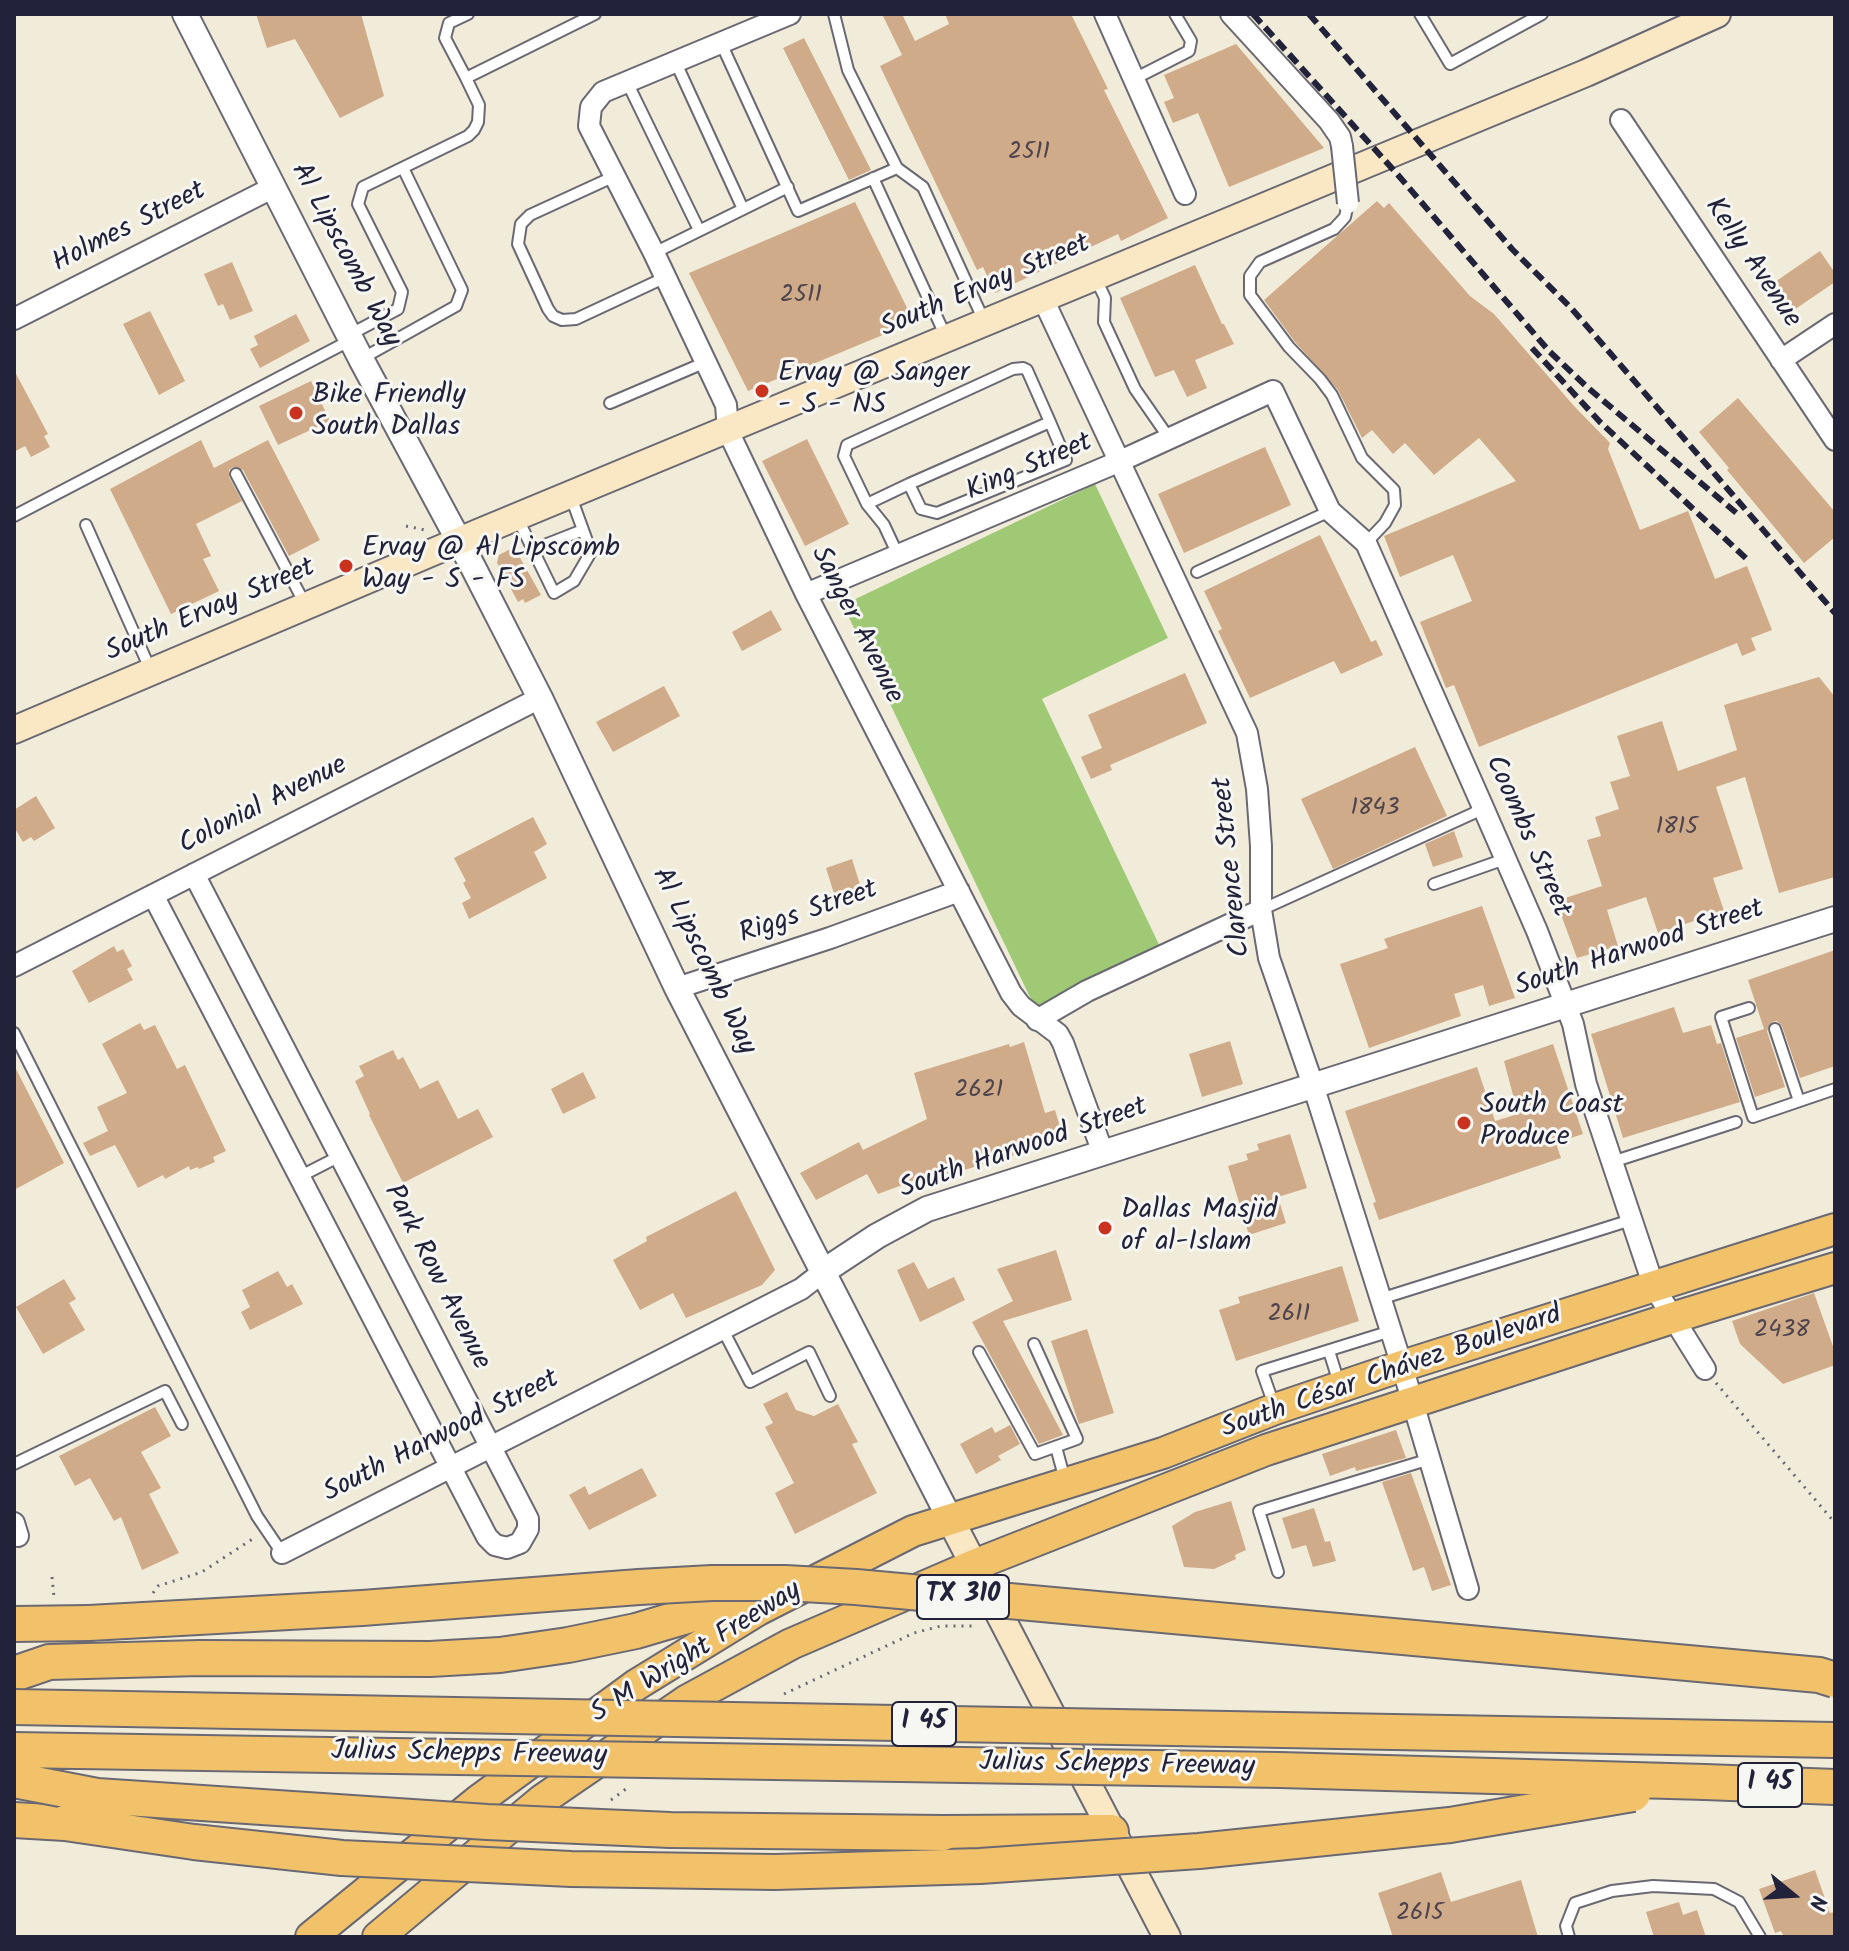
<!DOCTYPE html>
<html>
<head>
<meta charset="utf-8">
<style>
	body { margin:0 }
	#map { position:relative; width:1849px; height:1951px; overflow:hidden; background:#f1ecda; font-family:Kalam,sans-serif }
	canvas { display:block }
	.frame { position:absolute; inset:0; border:16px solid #22223b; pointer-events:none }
	.north { position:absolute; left:1753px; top:1855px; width:80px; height:80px; -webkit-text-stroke:6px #f6f6f2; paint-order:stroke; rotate:108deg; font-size:22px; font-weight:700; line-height:32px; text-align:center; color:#22223b }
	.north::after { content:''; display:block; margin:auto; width:28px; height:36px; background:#22223b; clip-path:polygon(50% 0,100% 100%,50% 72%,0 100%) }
</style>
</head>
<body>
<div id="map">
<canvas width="1849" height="1951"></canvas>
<div class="frame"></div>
<div class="north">N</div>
</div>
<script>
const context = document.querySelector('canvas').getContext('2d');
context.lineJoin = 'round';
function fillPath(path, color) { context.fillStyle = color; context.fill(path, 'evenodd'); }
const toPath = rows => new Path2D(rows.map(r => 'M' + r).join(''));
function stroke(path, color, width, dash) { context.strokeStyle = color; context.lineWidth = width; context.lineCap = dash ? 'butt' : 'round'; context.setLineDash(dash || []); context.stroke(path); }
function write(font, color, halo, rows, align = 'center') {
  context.font = font + ' Kalam,sans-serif'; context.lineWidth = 6; context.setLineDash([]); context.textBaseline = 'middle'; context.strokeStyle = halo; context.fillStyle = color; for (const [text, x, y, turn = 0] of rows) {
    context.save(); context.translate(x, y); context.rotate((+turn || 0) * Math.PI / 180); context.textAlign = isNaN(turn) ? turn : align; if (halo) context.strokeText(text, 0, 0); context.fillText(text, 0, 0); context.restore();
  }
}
const green = toPath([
	[1095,484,1168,638,1042,699,1162,951,1037,1012,843,605]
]);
const building = toPath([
	[256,14,361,14,384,96,340,118,295,39,267,48],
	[882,14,902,14,915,41,949,24,945,14,1071,14,1108,89,1104,90,1168,218,1121,241,1118,234,995,293,983,267,977,270,880,66,902,55],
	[804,38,871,170,849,180,783,48],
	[1236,44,1324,148,1229,187,1198,113,1173,123,1164,102,1174,98,1164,75],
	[1377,201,1384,208,1389,203,1470,296,1494,314,1574,406,1610,443,1608,449,1640,530,1688,511,1715,579,1747,566,1772,630,1751,638,1756,650,1742,656,1737,643,1479,747,1454,685,1446,688,1420,622,1472,601,1453,555,1400,577,1384,536,1516,481,1479,438,1434,475,1405,443,1393,454,1372,430,1362,438,1338,390,1295,342,1264,300],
	[855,202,914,322,748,391,689,273],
	[1820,251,1835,273,1835,282,1788,314,1769,286],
	[232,262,253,311,230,320,223,304,218,306,204,274],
	[1195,265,1222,324,1224,324,1234,344,1195,360,1207,388,1187,397,1174,370,1155,377,1120,298],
	[150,311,185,381,159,395,123,324],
	[296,314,310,341,260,368,250,349,258,345,254,336],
	[14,370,48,434,44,436,50,447,31,457,25,446,14,452],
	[311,381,330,421,278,445,259,406],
	[1738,398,1835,512,1835,537,1804,563,1727,470,1729,468,1699,432],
	[807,439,849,524,805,546,762,461],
	[201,440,214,468,268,440,320,540,289,556,243,470,233,467,229,470,229,477,242,501,196,524,211,556,203,559,219,591,171,614,110,489],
	[1265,447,1291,505,1184,553,1158,494],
	[1320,535,1371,642,1376,640,1383,655,1341,674,1334,661,1250,698,1218,631,1222,629,1204,591],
	[514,547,541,595,525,603,523,599,518,602,497,563,499,555],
	[771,610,782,630,742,651,732,632],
	[1185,673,1207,723,1110,765,1112,770,1091,779,1081,757,1102,748,1088,715],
	[1819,677,1835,697,1835,877,1779,893,1745,777,1716,787,1743,869,1713,878,1724,911,1658,933,1646,897,1607,910,1618,946,1577,958,1556,901,1602,886,1587,840,1601,836,1595,817,1619,809,1610,782,1630,776,1617,736,1662,721,1678,771,1737,750,1724,705],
	[664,686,680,716,613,752,596,722],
	[1415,747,1447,816,1333,869,1301,799],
	[36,796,55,828,34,841,31,837,23,842,14,827,14,810],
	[533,817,547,844,534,852,547,878,469,919,462,903,471,898,463,883,466,881,454,858],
	[1454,831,1463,857,1433,867,1425,844],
	[852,859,862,891,836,900,826,868],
	[1482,906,1515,998,1489,1006,1483,985,1454,994,1461,1016,1369,1048,1340,964,1388,948,1384,939],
	[114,946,117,952,123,949,132,966,127,969,133,980,89,1003,72,971],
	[1835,950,1835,1066,1800,1078,1782,1026,1777,1021,1772,1022,1767,1031,1785,1087,1755,1097,1736,1038,1764,1029,1748,980],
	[1674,1007,1683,1033,1711,1025,1717,1044,1721,1043,1740,1102,1623,1138,1591,1034],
	[140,1023,144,1030,155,1025,177,1069,185,1065,226,1151,213,1157,215,1162,199,1169,198,1167,190,1170,189,1166,165,1179,163,1175,138,1188,115,1145,90,1156,83,1143,108,1131,97,1107,127,1093,102,1044],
	[1230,1041,1243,1084,1202,1097,1189,1054],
	[1024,1042,1045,1113,1055,1110,1061,1130,1052,1133,1055,1143,944,1176,942,1170,878,1194,867,1174,816,1200,800,1173,859,1142,863,1150,927,1119,914,1073,1009,1044,1010,1047],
	[1553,1044,1583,1134,1556,1143,1561,1158,1379,1220,1373,1203,1376,1202,1345,1111,1477,1067,1495,1121,1518,1114,1504,1061],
	[393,1050,398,1060,403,1057,420,1089,438,1080,458,1119,478,1109,493,1137,403,1183,369,1115,370,1114,355,1081,364,1076,359,1066],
	[14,1065,64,1163,14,1190],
	[583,1072,596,1098,563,1114,551,1089],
	[1290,1134,1307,1188,1278,1197,1286,1223,1249,1235,1228,1166,1248,1160,1246,1154,1259,1150,1257,1144],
	[736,1191,775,1270,762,1285,686,1318,673,1293,640,1310,613,1260,647,1241,646,1237],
	[1056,1250,1072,1300,1003,1321,1063,1435,1039,1444,972,1322,1013,1301,997,1269],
	[914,1262,928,1289,954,1277,965,1300,920,1322,897,1270],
	[1342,1266,1359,1321,1236,1361,1219,1310,1240,1303,1238,1297],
	[278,1271,287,1287,292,1284,303,1304,250,1330,241,1312,250,1307,242,1290],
	[64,1279,76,1299,69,1303,85,1330,43,1354,16,1307],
	[1814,1293,1835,1352,1835,1365,1783,1384,1740,1344,1732,1321],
	[1087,1329,1114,1413,1079,1424,1051,1341],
	[787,1392,796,1410,814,1416,838,1404,858,1442,852,1444,877,1493,795,1534,775,1493,794,1483,765,1427,773,1423,763,1404],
	[155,1407,171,1436,141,1452,161,1488,149,1494,179,1553,142,1570,121,1517,114,1521,90,1478,75,1486,59,1456],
	[1010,1425,1020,1444,998,1456,1001,1460,976,1474,960,1444,992,1427,995,1433],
	[1396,1430,1406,1458,1356,1471,1355,1467,1330,1476,1322,1454],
	[642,1468,657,1496,589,1530,569,1495,585,1486,589,1495],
	[1411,1473,1451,1585,1432,1591,1424,1567,1413,1571,1382,1482],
	[1231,1501,1246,1550,1235,1555,1236,1559,1214,1569,1184,1567,1172,1526,1195,1512],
	[1314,1508,1325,1542,1330,1541,1336,1561,1313,1567,1306,1545,1292,1549,1282,1518],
	[1815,1870,1830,1913,1835,1912,1835,1937,1784,1937,1781,1931,1775,1933,1759,1889],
	[1441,1872,1451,1902,1521,1880,1538,1937,1393,1937,1378,1893],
	[1679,1902,1683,1915,1697,1910,1706,1937,1654,1937,1646,1912]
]);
const path = toPath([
	[406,526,425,530],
	[1716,1383,1835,1523],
	[52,1577,54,1597],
	[153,1593,158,1586,202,1572,254,1538],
	[784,1694,914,1633,941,1626,974,1626],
	[611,1800,630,1786]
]);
const service = toPath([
	[834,14,848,70,897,168,923,187,984,321],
	[1420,14,1450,64,1542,14],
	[721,43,798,211,897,168],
	[676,63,743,209],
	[466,78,445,38,449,23,468,14],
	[1134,79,1189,51,1191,41,1175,14],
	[627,82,699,230],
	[615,176,530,215,521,224,518,244,548,309,553,316,562,320,576,319,666,277],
	[873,178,946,337],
	[1348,203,1345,217,1334,229,1260,262,1250,276,1250,295,1289,347,1320,379,1332,395,1362,458,1394,490,1395,505,1385,523,1366,543],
	[654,253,788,187],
	[1095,277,1105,298,1104,322,1135,389,1169,438],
	[349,335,398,309,402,292,358,204,363,187,468,136,474,130,478,122,479,105,466,78,595,14],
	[363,358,456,306,462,290,403,168],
	[610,403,706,362],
	[236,474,305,604],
	[867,504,909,484],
	[14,516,351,340],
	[517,517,554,593,574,581,591,552,571,497],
	[86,525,151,671],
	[532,550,583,530],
	[898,555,884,525,867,504,844,456,847,445,1013,369,1023,368,1027,370,1050,422,1066,460,937,513,921,509,909,484,1050,422],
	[1197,572,1330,511],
	[1434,884,1505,859],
	[1261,910,1474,813,1482,805],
	[1749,1008,1721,1017,1753,1117,1835,1089],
	[1775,1029,1799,1101],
	[14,1033,257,1516,282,1553],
	[1612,1162,1736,1122],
	[299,1177,340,1156],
	[1380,1299,1631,1220],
	[722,1328,750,1382,809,1352,830,1396],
	[1329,1351,1339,1383],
	[979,1352,1035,1454,1077,1439,1034,1344],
	[1275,1408,1262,1371,1391,1331],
	[1056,1447,1065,1480],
	[14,1464,165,1391,182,1424],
	[1278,1572,1259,1511,1430,1459],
	[1569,1937,1566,1926,1575,1903,1612,1891,1653,1886,1714,1889,1739,1902,1760,1937]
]);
const minor = toPath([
	[790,14,603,92,591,107,589,126,654,253,726,405,728,431,806,594,1011,993,1021,1006,1058,1034,1063,1043,1103,1153],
	[1105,14,1185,194],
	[1231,14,1329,121,1340,137,1342,146],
	[1621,120,1835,440],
	[1043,299,1247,733,1257,789,1261,846,1261,910,1269,958,1313,1085,1402,1366,1468,1589],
	[14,319,272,188],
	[1781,360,1835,324],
	[806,594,1118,462,1273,391,1330,511,1366,543,1482,805,1537,931,1573,1024,1586,1084,1654,1287,1705,1369],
	[153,895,487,1537,495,1545,507,1548,520,1543,528,1529,528,1519,194,874],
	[14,966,540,698],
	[677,988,830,938,959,891],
	[1037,1020,1087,991,1261,910],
	[14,1523,18,1536],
	[282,1553,801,1289,824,1271]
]);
const tertiary = toPath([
	[185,14,361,359,473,567,540,698,677,988,950,1519],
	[824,1271,877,1236,927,1209,1835,919]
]);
const secondary = toPath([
	[14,730,480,532,1586,73,1717,14],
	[950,1519,1167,1937]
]);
const primary = toPath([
	[311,1937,479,1800,636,1685,758,1610,913,1531,1163,1453,1275,1409,1402,1366,1835,1229],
	[378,1937,542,1800,686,1701,791,1644,974,1565,1266,1450,1672,1318,1835,1268]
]);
const motorway = toPath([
	[14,1624,89,1623],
	[14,1674,49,1662,200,1658,430,1659,500,1655,568,1645,636,1631,785,1587],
	[1705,1782,1835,1787],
	[14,1820,65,1823],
	[943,1833,1111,1832]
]);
const rail = toPath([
	[1253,14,1398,175,1549,351,1587,387,1740,516],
	[1309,14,1512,249,1572,309,1835,613],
	[1532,348,1600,422,1750,562]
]);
const minorBridge = toPath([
	[1342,146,1348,203]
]);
const motorwayBridge = toPath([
	[89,1623,362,1608,639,1587,712,1583,785,1583,856,1587,1819,1675,1835,1680],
	[14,1707,1835,1740],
	[14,1750,1280,1770,1705,1782],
	[14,1780,97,1796,487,1822,670,1830,943,1833],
	[65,1823,194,1842,342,1858,571,1869,775,1872,980,1866,1199,1851,1450,1825,1633,1794]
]);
const markers = [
	[762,391,8,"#c8321e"],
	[296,413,8,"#c8321e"],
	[346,566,8,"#c8321e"],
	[1464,1123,8,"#c8321e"],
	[1105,1228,8,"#c8321e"]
];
const numberNames = [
	["2511",1029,154],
	["2511",801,297],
	["1843",1375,810],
	["1815",1677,829],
	["2621",979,1092],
	["2611",1289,1316],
	["2438",1782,1332],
	["2615",1420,1915]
];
const shields = [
	[963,1597,92],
	[924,1724,64],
	[1770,1785,64]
];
const shieldNames = [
	["TX 310",963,1597],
	["I 45",924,1724],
	["I 45",1770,1785]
];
const streetNames = [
	["Holmes Street",130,229,-27],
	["Al Lipscomb Way",344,256,62],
	["Kelly Avenue",1751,264,56],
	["South Ervay Street",986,288,-23],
	["King Street",1030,469,-23],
	["South Ervay Street",211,612,-23],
	["Sanger Avenue",855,626,63],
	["Colonial Avenue",264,807,-27],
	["Coombs Street",1526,837,66],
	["Clarence Street",1234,867,-96],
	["Riggs Street",809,914,-19],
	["South Harwood Street",1640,950,-18],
	["Al Lipscomb Way",702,962,64],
	["South Harwood Street",1024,1150,-19],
	["Park Row Avenue",435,1278,63],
	["South César Chávez Boulevard",1392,1374,-19],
	["South Harwood Street",442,1438,-27],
	["S M Wright Freeway",697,1654,-32],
	["Julius Schepps Freeway",469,1756,1],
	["Julius Schepps Freeway",1117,1767,1]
];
const poiNames = [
	["Ervay @ Sanger",778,375],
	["- S - NS",778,407],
	["Bike Friendly",312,397],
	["South Dallas",312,429],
	["Ervay @ Al Lipscomb",362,550],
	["Way - S - FS",362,582],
	["South Coast",1480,1107],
	["Produce",1480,1139],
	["Dallas Masjid",1121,1212],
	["of al-Islam",1121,1244]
];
fillPath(green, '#a0c975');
fillPath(building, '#d0ab89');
stroke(service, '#6a6973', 14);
stroke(minor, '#6a6973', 24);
stroke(tertiary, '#6a6973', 28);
stroke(secondary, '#6a6973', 30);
stroke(primary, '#6a6973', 34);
stroke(motorway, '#6a6973', 38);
stroke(path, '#6a6973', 3, [2, 6]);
stroke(service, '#fff', 10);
stroke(minor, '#fff', 20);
stroke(tertiary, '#fff', 24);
stroke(secondary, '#fae7c3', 26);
stroke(primary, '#f2c26a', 30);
stroke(motorway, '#f2c26a', 34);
stroke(rail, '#22223b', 6, [12, 6]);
stroke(minorBridge, '#6a6973', 24, []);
stroke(motorwayBridge, '#6a6973', 38, []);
stroke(minorBridge, '#fff', 20);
stroke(motorwayBridge, '#f2c26a', 34);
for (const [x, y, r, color] of markers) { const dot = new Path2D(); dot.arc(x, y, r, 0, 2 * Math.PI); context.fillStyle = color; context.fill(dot); stroke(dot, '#f6f6f2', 3); }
write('24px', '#4e444e', null, numberNames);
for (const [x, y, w] of shields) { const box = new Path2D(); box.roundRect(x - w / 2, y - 22, w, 44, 6); context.fillStyle = '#f6f6f2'; context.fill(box); stroke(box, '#22223b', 2); }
write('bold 26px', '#22223b', null, shieldNames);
write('28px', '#22223b', '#f6f6f2', streetNames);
write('28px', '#22223b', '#f6f6f2', poiNames, 'left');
</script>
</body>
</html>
